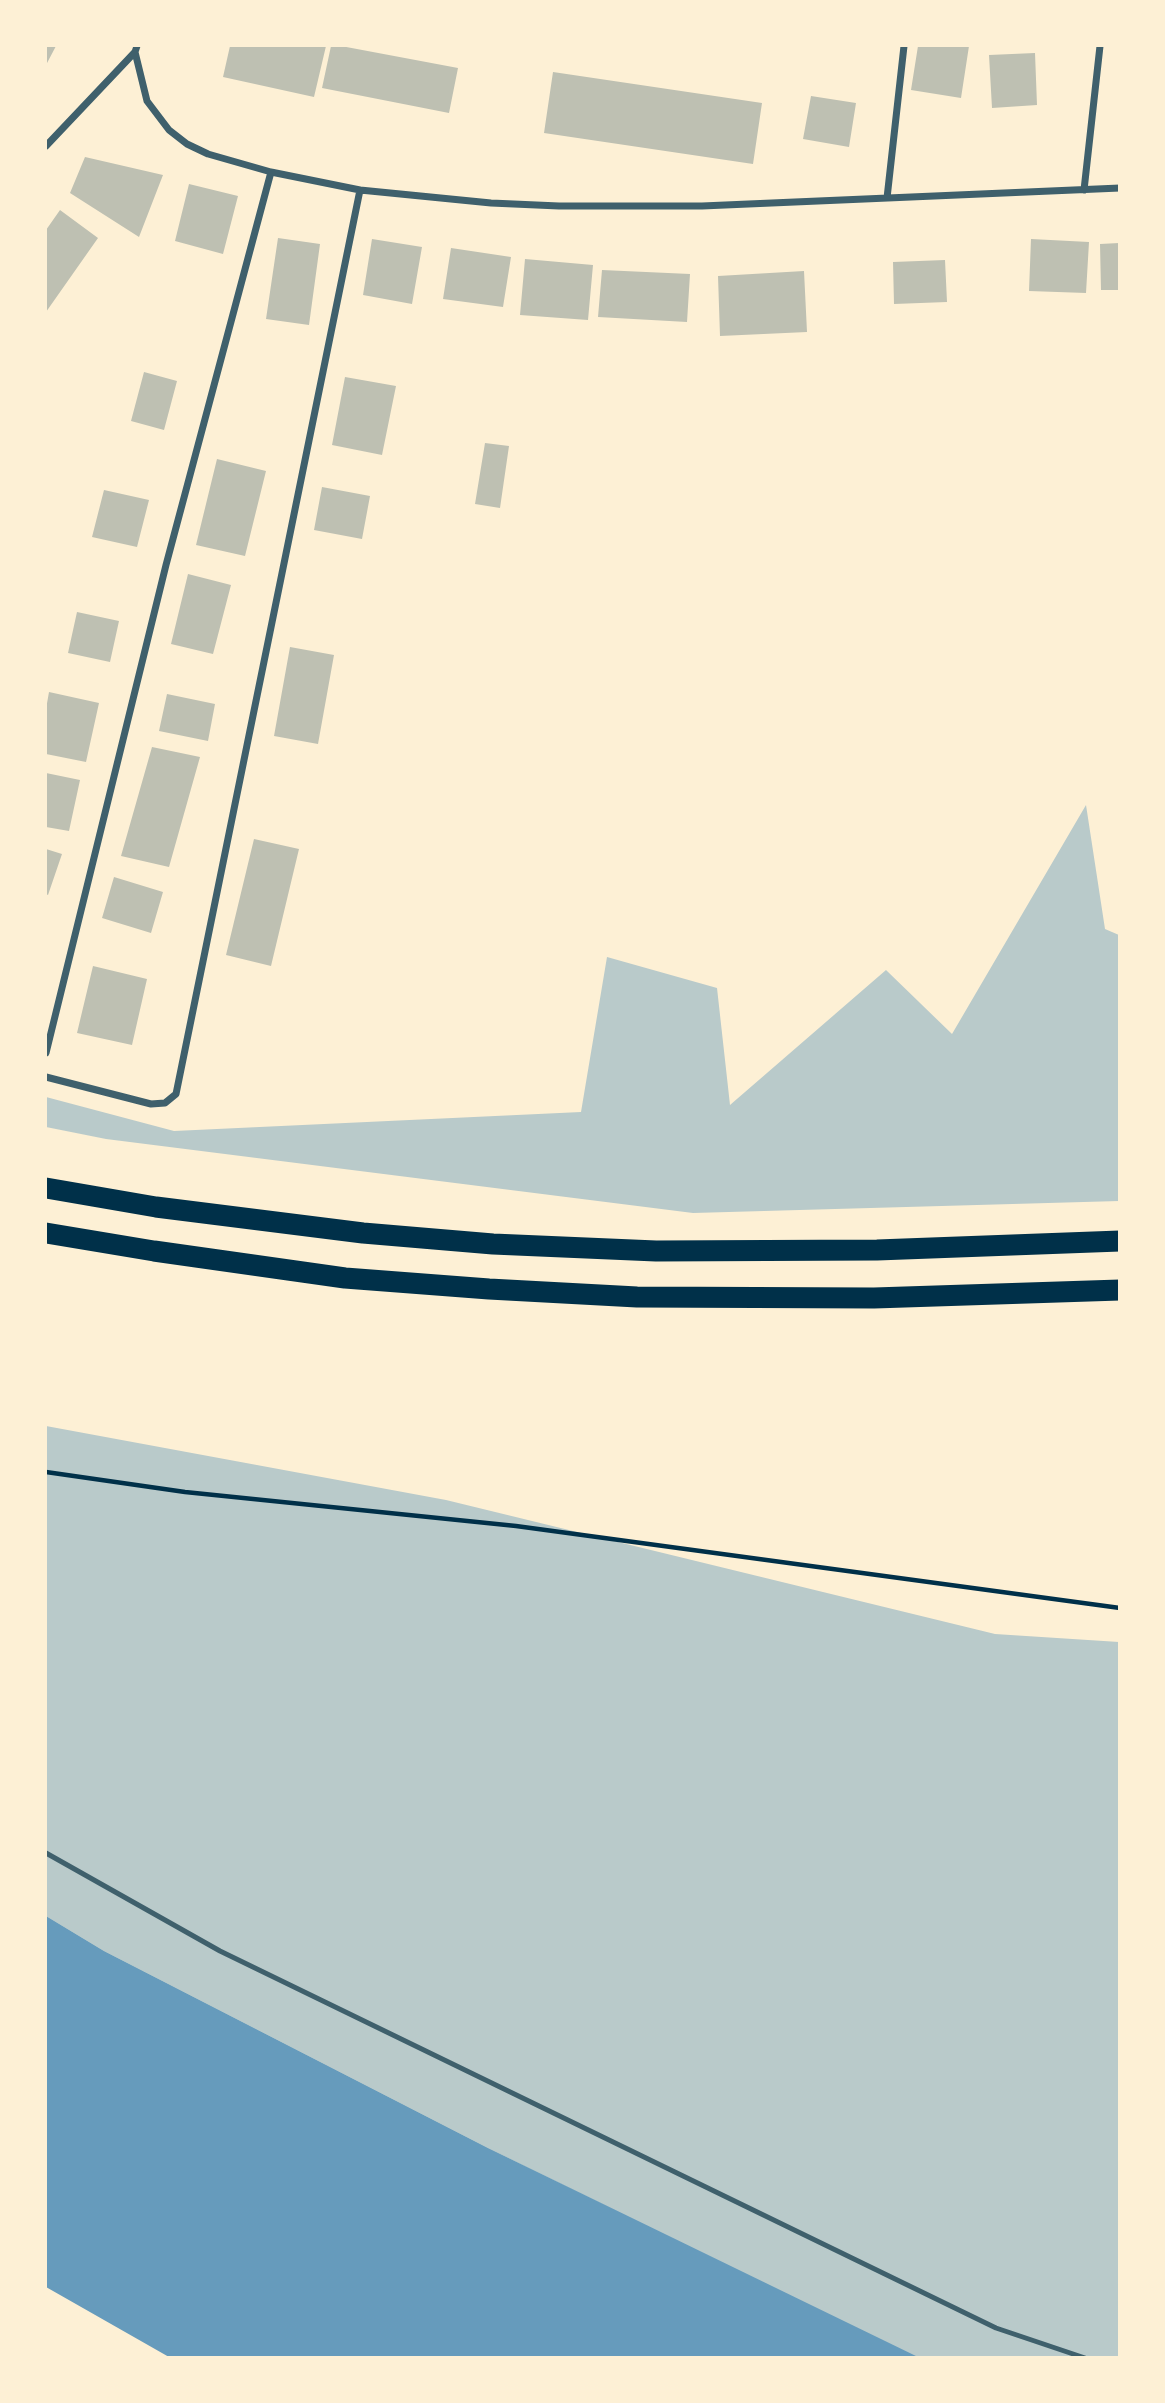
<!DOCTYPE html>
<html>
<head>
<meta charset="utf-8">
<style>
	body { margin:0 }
	#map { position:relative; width:1165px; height:2403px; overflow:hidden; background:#fdf0d5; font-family:Jost,sans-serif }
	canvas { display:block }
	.frame { position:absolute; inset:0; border:47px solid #fdf0d5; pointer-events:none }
</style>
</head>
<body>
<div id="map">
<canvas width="1165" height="2403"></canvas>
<div class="frame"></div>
</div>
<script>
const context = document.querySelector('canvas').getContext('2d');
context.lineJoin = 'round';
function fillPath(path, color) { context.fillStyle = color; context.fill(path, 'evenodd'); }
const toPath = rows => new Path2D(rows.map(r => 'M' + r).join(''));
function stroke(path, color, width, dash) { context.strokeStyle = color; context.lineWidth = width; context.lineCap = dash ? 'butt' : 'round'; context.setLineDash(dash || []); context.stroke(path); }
const green = toPath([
	[1086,805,1105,929,1119,935,1119,1201,693,1213,106,1139,46,1127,46,1097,174,1131,581,1112,607,957,717,988,730,1105,886,970,952,1034],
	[46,1426,446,1500,995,1634,1119,1642,1119,2357,918,2358,907,2354,488,2148,104,1951,46,1916]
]);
const water = toPath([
	[46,1916,104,1951,488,2148,918,2357,169,2357,46,2287]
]);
const building = toPath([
	[46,46,56,46,46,65],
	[230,46,326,46,314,97,223,77],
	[331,46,341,46,458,68,449,113,322,88],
	[918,46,969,46,961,98,911,90],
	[1035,53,1037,105,992,108,989,55],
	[553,72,762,103,753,164,544,133],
	[811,96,856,103,849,147,803,139],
	[85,157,163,175,139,237,70,193],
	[189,184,238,196,223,254,175,241],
	[60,210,98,238,46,312,46,230],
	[278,238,320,244,309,325,266,319],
	[372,239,422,247,412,304,363,295],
	[1031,239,1089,242,1086,293,1029,291],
	[1119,243,1119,290,1101,290,1100,244],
	[451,248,511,257,503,307,443,299],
	[525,259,593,265,588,320,520,315],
	[945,260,947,302,894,304,893,262],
	[602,270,690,274,687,322,598,317],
	[804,271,807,332,720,336,718,276],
	[144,372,177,381,164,430,131,421],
	[345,377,396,386,382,455,332,445],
	[485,443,509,446,500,508,475,504],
	[217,459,266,471,245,556,196,545],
	[322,487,370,496,362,539,314,530],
	[104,490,149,500,137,547,92,537],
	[188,574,231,585,213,654,171,644],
	[77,612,119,621,110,662,68,653],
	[290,647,334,655,318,744,274,736],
	[49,692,99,703,86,762,46,754,46,709],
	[167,694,215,704,208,741,159,731],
	[152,747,200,757,169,867,121,856],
	[46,773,80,780,69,831,46,827],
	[254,839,299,849,271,966,226,955],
	[46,849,62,854,48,895,46,894],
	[114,877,163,892,151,933,102,918],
	[93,966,147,979,132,1045,77,1033]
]);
const path = toPath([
	[46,1472,185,1492,516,1526,1120,1608]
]);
const service = toPath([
	[46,1853,220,1951,996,2328,1085,2358]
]);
const minor = toPath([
	[135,52,147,101,169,130,187,144,208,154,271,172,360,190,491,203,559,206,702,206,1120,188],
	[46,146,135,52,137,46],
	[1084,190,1100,46],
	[887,198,904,46],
	[46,1053,166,565,271,172],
	[46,1077,151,1104,165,1103,176,1094,360,190]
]);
const motorway = toPath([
	[46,1188,156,1207,363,1233,493,1244,656,1251,877,1250,1120,1241],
	[46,1233,154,1251,345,1278,489,1289,637,1297,874,1298,1120,1290]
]);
fillPath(green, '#b9caca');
fillPath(water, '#669bbc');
fillPath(building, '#bec0b2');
stroke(path, '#003049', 4.5);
stroke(service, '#3f606c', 5);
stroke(minor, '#3f606c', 7);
stroke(motorway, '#003049', 21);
</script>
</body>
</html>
